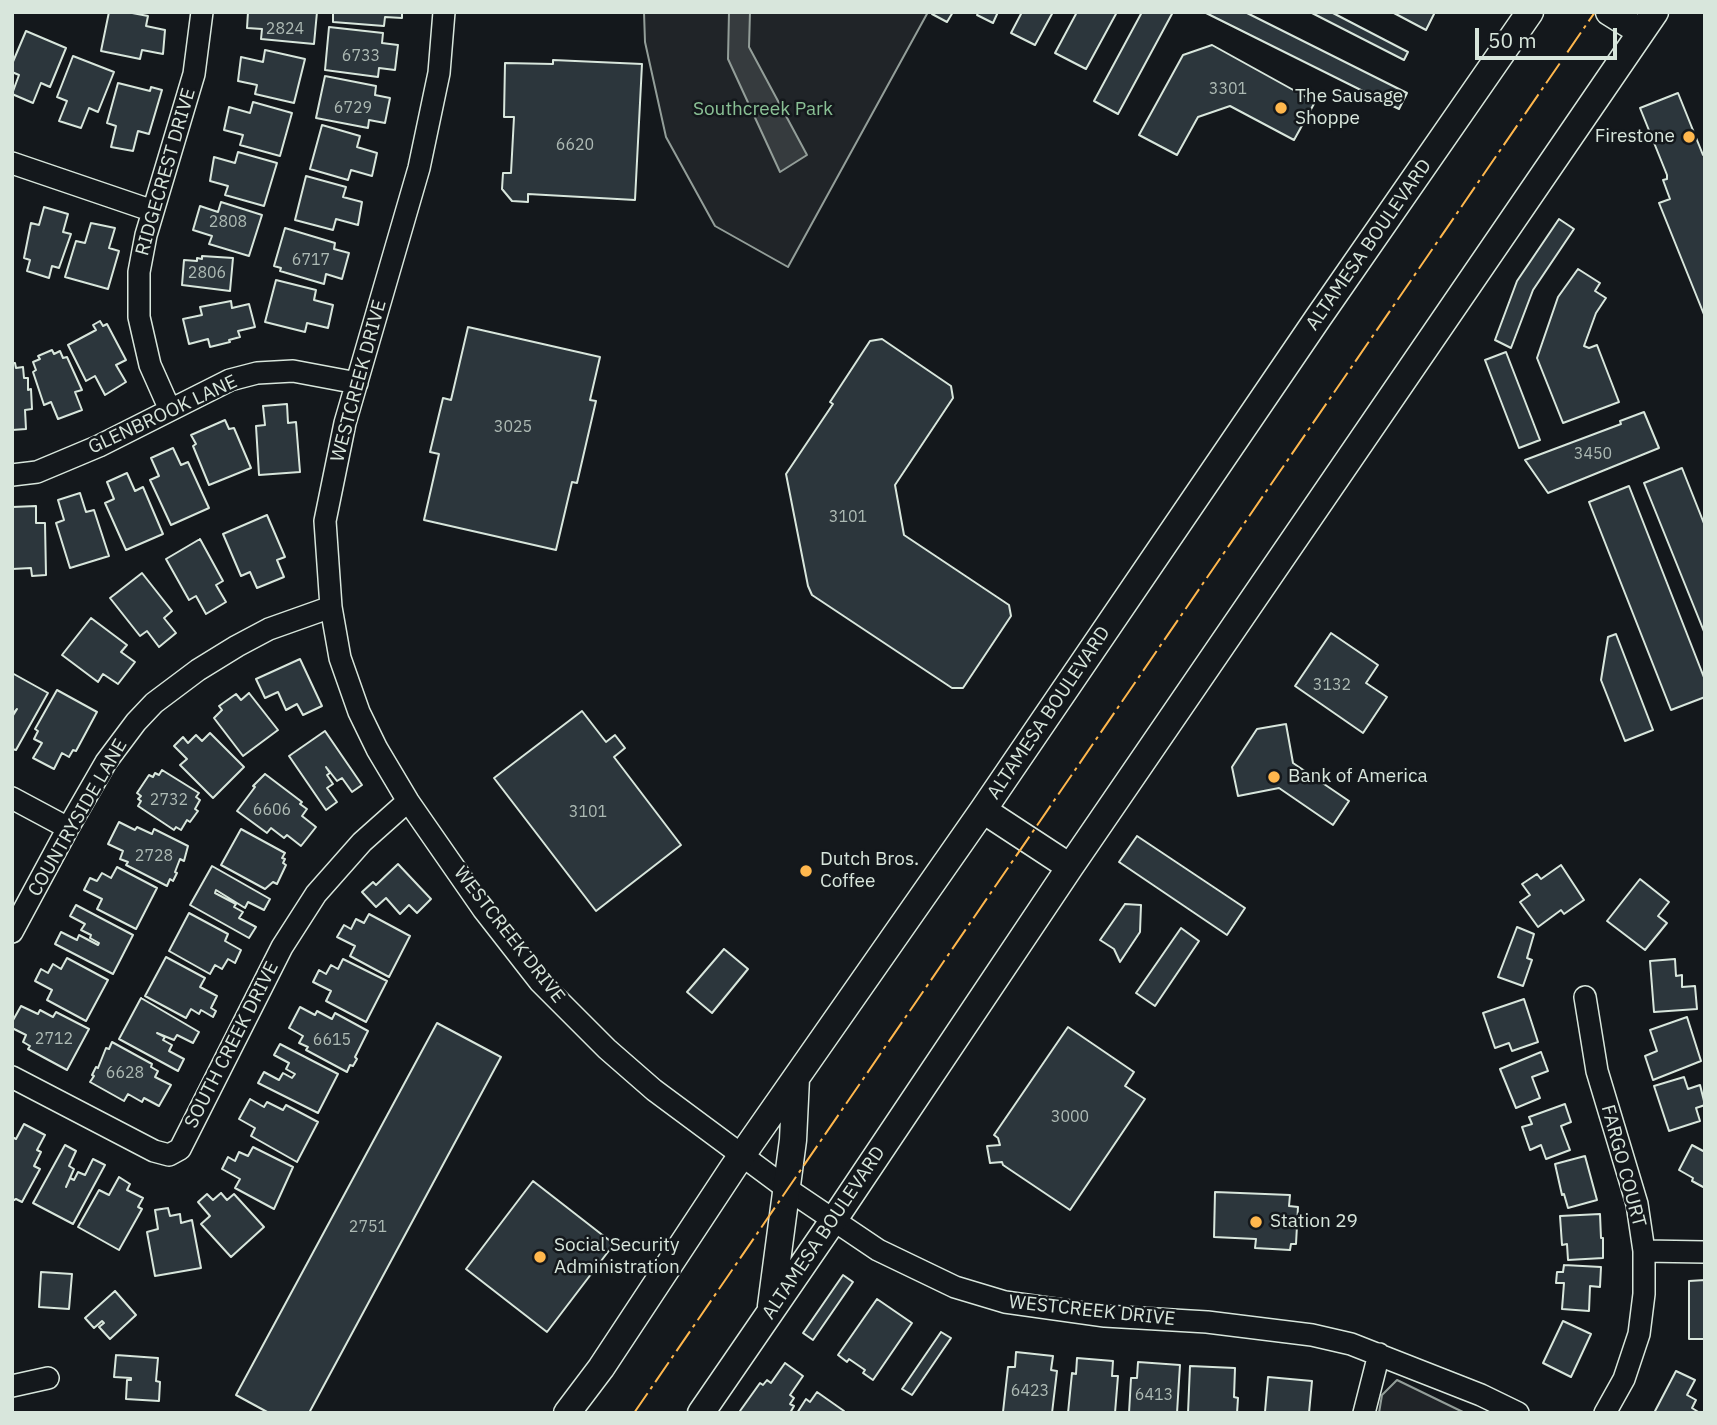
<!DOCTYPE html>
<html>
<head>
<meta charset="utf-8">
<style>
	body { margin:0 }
	#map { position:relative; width:1717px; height:1425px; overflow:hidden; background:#14181c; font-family:"IBM Plex Sans",sans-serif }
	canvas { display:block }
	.frame { position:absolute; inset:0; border:14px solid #d8e6dc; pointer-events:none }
	.scale { position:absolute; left:1475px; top:28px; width:142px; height:32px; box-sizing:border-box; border:4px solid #d8e6dc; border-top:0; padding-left:9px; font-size:21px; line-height:24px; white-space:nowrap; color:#d8e6dc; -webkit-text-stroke:5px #14181c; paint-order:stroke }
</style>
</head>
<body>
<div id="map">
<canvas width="1717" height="1425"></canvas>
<div class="frame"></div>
<div class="scale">50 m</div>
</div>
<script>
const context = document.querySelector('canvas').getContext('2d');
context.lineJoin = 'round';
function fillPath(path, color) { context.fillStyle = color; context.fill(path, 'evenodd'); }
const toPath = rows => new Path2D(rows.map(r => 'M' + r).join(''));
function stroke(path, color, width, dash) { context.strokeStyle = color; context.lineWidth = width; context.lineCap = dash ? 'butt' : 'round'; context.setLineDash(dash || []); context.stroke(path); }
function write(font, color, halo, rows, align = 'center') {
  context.font = font + ' "IBM Plex Sans",sans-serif'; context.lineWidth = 5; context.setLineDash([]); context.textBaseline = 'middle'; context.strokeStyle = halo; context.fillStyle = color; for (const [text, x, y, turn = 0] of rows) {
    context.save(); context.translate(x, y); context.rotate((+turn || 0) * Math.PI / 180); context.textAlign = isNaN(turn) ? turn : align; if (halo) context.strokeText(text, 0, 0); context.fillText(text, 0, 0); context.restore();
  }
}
const green = toPath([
	[644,12,928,12,788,267,715,226,666,137,645,42,644,12],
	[1397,1380,1465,1413,1379,1413,1382,1395,1397,1380]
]);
const water = toPath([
	[729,12,750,12,749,47,807,155,780,172,728,59,729,12]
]);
const building = toPath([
	[109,12,127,12,148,16,146,26,165,30,163,54,142,50,140,59,101,51,109,12],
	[248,12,317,12,314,44,261,39,262,29,247,28,248,12],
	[333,12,402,12,402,18,385,17,384,26,333,22,333,12],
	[933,12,953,12,947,22,932,14,933,12],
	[979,12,998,12,993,23,977,15,979,12],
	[1022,12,1053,12,1035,45,1011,33,1022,12],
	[1077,12,1117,12,1086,69,1055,53,1077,12],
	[1142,12,1173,12,1118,114,1094,101,1142,12],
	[1204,12,1245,12,1407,93,1399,109,1204,12],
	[1310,12,1331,12,1408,52,1404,60,1310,12],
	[1392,12,1435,12,1426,30,1392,12],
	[329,27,383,33,382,43,398,45,395,70,379,68,378,77,325,70,329,27],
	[26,31,66,48,50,87,41,83,33,103,12,94,19,75,12,72,12,64,26,31],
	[1212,45,1315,102,1294,140,1230,106,1198,117,1177,155,1139,135,1183,55,1212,45],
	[265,50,305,59,294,103,255,94,257,85,238,81,241,57,263,62,265,50],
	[73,56,114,72,98,112,89,108,81,128,59,121,67,101,57,97,73,56],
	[553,60,642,64,635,200,528,194,528,202,512,201,502,189,503,173,511,173,514,117,504,117,505,63,553,64,553,60],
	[325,76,376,86,375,95,390,98,385,123,369,120,368,128,316,118,325,76],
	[118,83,150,91,151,87,162,90,149,134,138,131,133,151,111,147,116,126,107,123,118,83],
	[1678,93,1703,155,1705,155,1705,317,1659,203,1670,199,1663,180,1667,179,1667,175,1640,108,1678,93],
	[253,102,292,113,280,156,240,145,243,135,224,130,229,107,250,113,253,102],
	[322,125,360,136,357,147,377,153,372,176,351,170,348,180,310,169,322,125],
	[238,152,277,163,264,206,225,195,228,186,210,181,214,157,235,163,238,152],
	[306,176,346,187,343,197,362,202,358,225,336,219,333,230,295,220,306,176],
	[221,202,262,215,249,256,209,244,212,236,193,230,200,206,218,212,221,202],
	[44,207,68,214,63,232,71,234,59,268,52,266,49,278,27,271,30,260,24,258,31,223,39,225,44,207],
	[1559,219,1574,229,1533,290,1511,348,1495,340,1517,281,1559,219],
	[91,223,115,228,109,248,119,251,108,289,65,277,76,241,85,243,91,223],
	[285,228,335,243,334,249,349,253,342,279,326,274,324,284,280,271,281,268,274,266,285,228],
	[202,256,233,258,230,291,182,285,184,260,197,261,197,258,202,259,202,256],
	[1578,269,1600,283,1595,291,1606,298,1596,313,1584,346,1589,348,1597,345,1619,402,1563,423,1537,358,1558,297,1578,269],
	[276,280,316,290,314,300,333,305,328,328,307,323,305,332,265,322,276,280],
	[231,301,232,308,249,304,255,327,238,331,240,337,229,340,230,342,210,347,208,339,189,344,183,319,202,315,200,307,231,301],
	[100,321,103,326,107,324,126,360,116,365,126,382,105,395,95,376,86,381,68,345,96,330,93,325,100,321],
	[468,327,600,357,590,400,596,401,577,483,572,482,556,550,424,520,439,454,430,452,443,398,451,400,468,327],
	[882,339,951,386,953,398,895,485,904,535,1009,605,1011,616,963,688,952,688,812,595,808,586,786,474,833,404,830,402,870,341,882,339],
	[52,350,54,354,60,351,63,358,67,357,82,390,75,392,82,410,58,419,51,402,44,405,33,372,36,370,33,362,40,359,38,356,52,350],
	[1506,352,1540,440,1519,448,1485,360,1506,352],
	[12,363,15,363,16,368,23,367,24,378,28,378,28,390,31,389,32,409,25,410,26,429,12,430,12,363],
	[287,404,288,423,296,422,300,472,259,475,256,426,265,425,263,406,287,404],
	[1644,412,1659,448,1548,493,1525,460,1621,424,1620,421,1644,412],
	[225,420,229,429,234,428,251,468,209,485,193,446,196,444,191,435,225,420],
	[173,448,181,465,188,462,209,508,171,525,150,480,159,476,151,458,173,448],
	[1682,468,1705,526,1705,634,1644,483,1682,468],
	[127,473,135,491,143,487,163,534,126,550,105,503,114,499,107,482,127,473],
	[1629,486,1705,680,1705,697,1671,710,1589,502,1629,486],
	[80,493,86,512,94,510,109,556,70,568,56,523,64,520,58,500,80,493],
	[36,506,36,523,45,523,46,575,32,576,31,568,12,569,12,507,36,506],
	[267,515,285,557,277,560,284,577,257,588,250,572,241,576,223,534,267,515],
	[200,539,223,581,216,585,226,602,206,614,196,596,189,600,166,559,200,539],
	[142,573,172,611,164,618,176,633,159,647,147,631,140,636,110,598,142,573],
	[91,618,127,645,121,652,135,662,118,684,103,674,98,682,62,655,91,618],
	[1331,633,1378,665,1366,683,1387,697,1363,733,1295,686,1331,633],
	[1616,634,1653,730,1625,741,1601,680,1608,637,1616,634],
	[300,659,322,706,303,715,297,704,286,710,278,692,265,698,256,679,300,659],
	[12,673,48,693,16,750,12,749,12,717,17,709,12,715,12,673],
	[57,690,97,712,76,751,73,750,69,757,62,753,54,769,33,758,42,743,34,739,38,731,35,729,57,690],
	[249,693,278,730,243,756,214,718,222,710,219,706,236,694,241,700,249,693],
	[582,711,606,742,615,735,625,748,614,757,681,845,596,911,494,778,582,711],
	[1286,724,1293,763,1349,801,1333,825,1279,788,1238,796,1232,767,1257,729,1286,724],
	[325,731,362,785,352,792,342,778,337,781,326,767,330,773,327,775,333,784,327,788,337,802,326,810,289,756,325,731],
	[210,733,244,767,213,798,180,765,187,759,174,746,183,737,188,743,196,735,202,741,210,733],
	[162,770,199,793,196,797,200,800,195,809,198,811,190,822,187,820,181,830,176,827,174,830,138,806,141,801,138,799,141,796,137,793,149,775,153,777,155,773,159,775,162,770],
	[265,774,302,802,300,804,307,809,302,816,316,827,301,846,287,835,284,838,271,828,267,833,237,811,255,787,253,786,265,774],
	[119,822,135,830,137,827,152,834,154,829,188,846,184,861,180,859,175,872,177,873,173,881,170,879,167,886,126,865,128,862,120,859,123,851,108,844,119,822],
	[241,829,285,853,282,858,285,859,283,863,286,865,277,884,273,882,265,889,221,865,241,829],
	[1137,836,1245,908,1227,935,1119,862,1137,836],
	[398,864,431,899,417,913,409,905,400,914,386,898,376,907,362,892,373,882,376,885,398,864],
	[1561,865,1584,900,1564,914,1561,910,1538,927,1520,902,1530,895,1522,884,1537,874,1541,879,1561,865],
	[212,866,270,899,264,910,248,902,245,908,216,890,215,893,236,904,234,907,243,912,239,918,256,927,249,938,190,905,212,866],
	[117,867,157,888,136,929,97,909,102,899,84,890,90,878,97,881,102,873,111,878,117,867],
	[1640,879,1669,902,1658,916,1667,923,1645,950,1607,921,1640,879],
	[1125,904,1141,905,1140,932,1120,962,1114,949,1100,940,1125,904],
	[76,905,133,935,113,974,55,944,61,932,77,940,79,935,98,945,99,943,90,938,91,935,81,930,85,924,70,916,76,905],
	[189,913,228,934,225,941,241,950,235,963,228,959,222,969,215,965,210,974,169,951,189,913],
	[369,914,410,936,389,977,350,956,355,946,337,937,344,925,351,929,356,919,364,923,369,914],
	[1517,927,1534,934,1527,958,1532,960,1523,986,1498,977,1517,927],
	[1181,928,1199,941,1155,1006,1136,993,1181,928],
	[724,949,748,969,712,1013,687,992,724,949],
	[166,957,205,978,200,987,217,996,211,1008,216,1011,213,1017,201,1010,199,1014,191,1009,186,1018,145,996,166,957],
	[67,958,108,980,86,1021,47,1000,52,990,35,981,41,969,48,973,53,964,61,969,67,958],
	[343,959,387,981,366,1022,326,1001,331,991,313,982,319,970,326,974,331,965,338,969,343,959],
	[1675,959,1676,976,1682,975,1682,987,1695,986,1697,1009,1654,1012,1650,961,1675,959],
	[141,998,199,1032,193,1043,177,1035,174,1040,157,1033,165,1037,163,1040,172,1045,169,1051,184,1059,178,1071,119,1039,141,998],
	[1524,999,1538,1042,1512,1051,1509,1043,1495,1048,1483,1013,1524,999],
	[21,1006,38,1014,40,1010,53,1017,56,1012,89,1029,67,1070,28,1049,30,1046,23,1042,26,1035,12,1028,12,1022,21,1006],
	[300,1007,315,1015,317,1011,332,1019,335,1013,368,1031,355,1057,357,1059,353,1066,350,1065,347,1072,306,1050,308,1047,299,1043,303,1036,289,1028,300,1007],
	[1687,1017,1701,1061,1653,1080,1645,1056,1657,1051,1650,1030,1687,1017],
	[437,1023,501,1057,309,1413,269,1413,236,1395,437,1023],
	[1068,1027,1134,1072,1125,1086,1145,1099,1070,1210,1003,1165,1002,1162,990,1163,987,1146,1000,1145,998,1138,994,1135,1068,1027],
	[112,1042,152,1064,151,1067,158,1071,155,1077,171,1085,159,1106,144,1098,142,1102,128,1094,124,1101,90,1082,94,1076,92,1075,96,1067,98,1068,106,1048,109,1049,112,1042],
	[280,1044,338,1074,318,1113,258,1083,264,1072,279,1080,283,1073,292,1078,295,1074,286,1069,289,1063,274,1055,280,1044],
	[1541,1052,1548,1071,1532,1077,1540,1098,1516,1108,1500,1069,1541,1052],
	[1684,1077,1688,1089,1700,1085,1705,1105,1696,1108,1700,1121,1669,1131,1654,1086,1684,1077],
	[250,1099,264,1107,267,1102,283,1110,286,1105,318,1122,297,1162,251,1136,255,1128,239,1119,250,1099],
	[1565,1104,1571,1122,1561,1126,1570,1150,1546,1159,1541,1145,1530,1150,1522,1127,1532,1124,1529,1117,1565,1104],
	[24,1124,45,1135,37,1150,41,1152,34,1166,40,1169,22,1202,16,1199,12,1201,12,1137,16,1139,24,1124],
	[65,1145,76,1151,69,1166,74,1169,66,1187,70,1178,74,1180,78,1172,85,1175,93,1159,105,1165,73,1224,33,1203,65,1145],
	[1692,1145,1705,1152,1705,1188,1692,1181,1693,1178,1679,1170,1692,1145],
	[253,1147,293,1167,274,1209,235,1188,240,1179,222,1169,228,1157,235,1161,239,1152,248,1156,253,1147],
	[1585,1156,1597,1200,1568,1208,1564,1194,1562,1195,1555,1164,1585,1156],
	[119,1177,130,1184,127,1190,143,1198,138,1207,142,1209,119,1250,78,1227,99,1190,109,1195,119,1177],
	[533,1181,614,1244,547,1332,466,1269,533,1181],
	[1215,1192,1290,1195,1289,1206,1298,1207,1296,1244,1291,1244,1290,1250,1255,1248,1256,1239,1214,1237,1215,1192],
	[221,1193,227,1200,234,1194,264,1227,231,1257,201,1224,210,1216,198,1202,207,1194,213,1200,221,1193],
	[168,1208,170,1216,180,1214,181,1223,192,1220,201,1268,155,1276,147,1232,158,1229,155,1210,168,1208],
	[1600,1214,1601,1238,1603,1238,1603,1258,1568,1260,1567,1244,1562,1245,1560,1216,1600,1214],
	[1564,1265,1601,1267,1600,1287,1590,1286,1589,1311,1562,1309,1564,1283,1556,1283,1557,1272,1563,1272,1564,1265],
	[41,1272,72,1274,69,1309,39,1307,41,1272],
	[843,1275,853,1282,813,1340,803,1333,843,1275],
	[1705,1280,1705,1339,1689,1339,1689,1281,1705,1280],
	[115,1291,136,1315,110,1339,99,1327,104,1323,102,1321,94,1328,85,1318,115,1291],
	[877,1299,912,1323,873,1380,863,1373,865,1370,849,1359,847,1362,838,1355,877,1299],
	[1563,1321,1591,1334,1571,1377,1543,1363,1563,1321],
	[941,1332,951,1338,912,1395,902,1389,941,1332],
	[1016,1352,1053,1356,1051,1370,1057,1371,1052,1413,1003,1412,1008,1367,1015,1367,1016,1352],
	[116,1355,158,1358,156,1381,160,1382,159,1401,126,1399,127,1380,131,1380,131,1378,114,1377,116,1355],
	[1077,1358,1113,1361,1112,1376,1118,1376,1115,1413,1068,1413,1072,1373,1076,1374,1077,1358],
	[1138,1362,1180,1365,1177,1413,1129,1413,1131,1378,1137,1378,1138,1362],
	[785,1363,803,1376,790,1395,794,1398,790,1404,794,1406,790,1413,743,1413,740,1411,760,1383,763,1385,767,1380,771,1383,785,1363],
	[1190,1366,1235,1368,1234,1397,1238,1398,1237,1413,1188,1413,1190,1366],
	[1676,1371,1695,1380,1687,1395,1696,1400,1692,1408,1700,1413,1654,1413,1676,1371],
	[1268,1377,1312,1381,1309,1413,1265,1412,1268,1377],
	[817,1392,844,1411,843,1413,797,1413,806,1399,810,1402,817,1392]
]);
const minor = toPath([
	[444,12,439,73,419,168,345,423,325,521,331,607,340,658,359,712,377,749,408,801,483,909,540,982,607,1049,654,1090,786,1188,878,1250,955,1287,1005,1302,1105,1316,1207,1322,1312,1335,1351,1344,1481,1395,1518,1413],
	[12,163,153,211],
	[170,410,150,365,139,317,139,272,146,235,194,74,202,12],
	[12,475,37,472,99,446,230,380,257,373,293,371,357,383],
	[12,798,68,828],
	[12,932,68,828,106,762,136,722,154,703,198,670,237,646,269,629,331,607],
	[1585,997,1597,1071,1637,1204,1644,1251,1644,1294,1639,1334,1624,1379,1605,1413],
	[12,1077,154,1151,169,1155,180,1149,282,947,316,894,362,842,408,801],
	[1644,1251,1705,1252],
	[12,1386,48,1378],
	[1364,1413,1379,1354]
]);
const major = toPath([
	[1609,12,1641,32],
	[983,810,1070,867],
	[771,1306,793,1140,796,1078],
	[567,1413,601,1368,733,1168,983,810,1318,318,1530,12],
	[701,1413,839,1212,1070,867,1655,12]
]);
const power = toPath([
	[634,1413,1595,12]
]);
const markers = [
	[1281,108,7,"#ffb74d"],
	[1689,137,7,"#ffb74d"],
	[1274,777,7,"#ffb74d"],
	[806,871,7,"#ffb74d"],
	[1256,1222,7,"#ffb74d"],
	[540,1257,7,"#ffb74d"]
];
const numberNames = [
	["2824",285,29],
	["6733",361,56],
	["3301",1228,89],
	["6729",353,108],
	["6620",575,145],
	["2808",228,222],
	["6717",311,260],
	["2806",207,273],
	["3025",513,427],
	["3450",1593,454],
	["3101",848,517],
	["3132",1332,685],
	["2732",169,800],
	["6606",272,810],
	["3101",588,812],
	["2728",154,856],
	["2712",54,1039],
	["6615",332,1040],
	["6628",125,1073],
	["3000",1070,1117],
	["2751",368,1227],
	["6423",1030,1391],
	["6413",1154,1395]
];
const poiNames = [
	["The Sausage",1295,97],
	["Shoppe",1295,119],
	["Firestone",1675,137,"right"],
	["Bank of America",1288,777],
	["Dutch Bros.",820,860],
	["Coffee",820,882],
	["Station 29",1270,1222],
	["Social Security",554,1246],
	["Administration",554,1268]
];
const parkNames = [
	["Southcreek Park",763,110]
];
const streetNames = [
	["RIDGECREST DRIVE",166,172,-74],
	["ALTAMESA BOULEVARD",1369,245,-55],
	["WESTCREEK DRIVE",359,381,-75],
	["GLENBROOK LANE",163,415,-25],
	["ALTAMESA BOULEVARD",1049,713,-56],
	["COUNTRYSIDE LANE",78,818,-60],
	["WESTCREEK DRIVE",509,935,52],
	["SOUTH CREEK DRIVE",232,1045,-63],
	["FARGO COURT",1623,1166,75],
	["ALTAMESA BOULEVARD",824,1233,-56],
	["WESTCREEK DRIVE",1092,1311,6]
];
fillPath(green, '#202428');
stroke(green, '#939e99', 2);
fillPath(water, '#363b3e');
stroke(water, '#939e99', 2);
fillPath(building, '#2c363c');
stroke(building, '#d8e6dc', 2);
stroke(minor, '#d8e6dc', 24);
stroke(major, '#d8e6dc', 29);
stroke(minor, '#14181c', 21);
stroke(major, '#14181c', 26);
stroke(power, '#ffb74d', 2, [24, 5, 3.5, 5]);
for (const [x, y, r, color] of markers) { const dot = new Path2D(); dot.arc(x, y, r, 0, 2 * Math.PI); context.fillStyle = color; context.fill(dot); stroke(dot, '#14181c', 2.5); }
write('16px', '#adbab4', null, numberNames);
write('19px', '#d8e6dc', '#14181c', poiNames, 'left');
write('19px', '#8ac095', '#14181c', parkNames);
write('19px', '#d8e6dc', '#14181c', streetNames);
</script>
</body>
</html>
